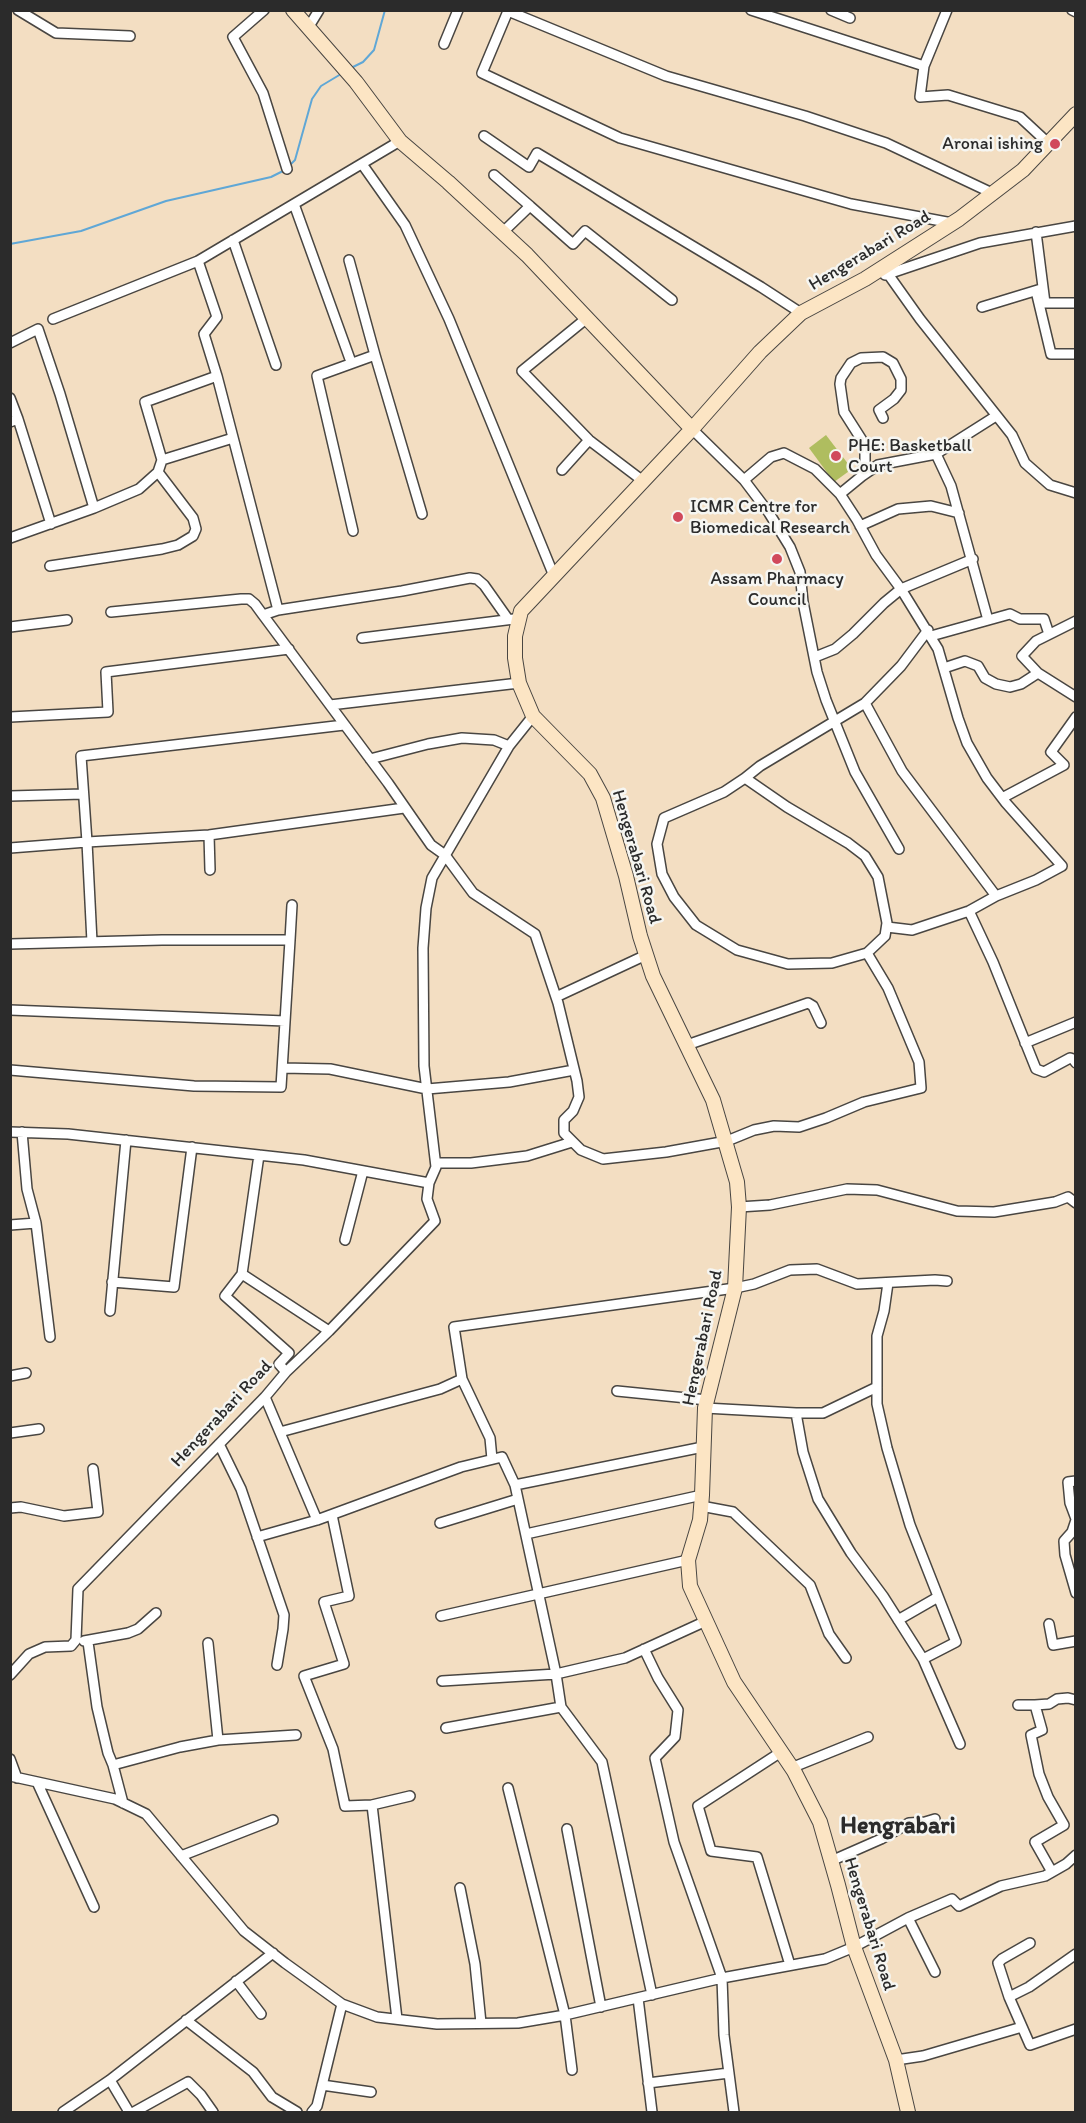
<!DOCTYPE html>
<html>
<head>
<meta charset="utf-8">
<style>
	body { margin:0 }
	#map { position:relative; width:1086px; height:2123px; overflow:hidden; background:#f3dec2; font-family:Itim,sans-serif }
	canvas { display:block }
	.frame { position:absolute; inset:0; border:12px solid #2b2b2b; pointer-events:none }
</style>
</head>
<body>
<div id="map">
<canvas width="1086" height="2123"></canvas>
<div class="frame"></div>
</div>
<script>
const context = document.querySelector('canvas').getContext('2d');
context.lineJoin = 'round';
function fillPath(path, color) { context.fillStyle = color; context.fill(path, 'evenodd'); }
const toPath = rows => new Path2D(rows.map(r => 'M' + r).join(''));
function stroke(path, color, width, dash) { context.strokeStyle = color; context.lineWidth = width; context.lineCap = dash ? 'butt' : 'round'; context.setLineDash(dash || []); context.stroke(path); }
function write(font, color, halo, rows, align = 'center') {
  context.font = font + ' Itim,sans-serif'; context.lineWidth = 5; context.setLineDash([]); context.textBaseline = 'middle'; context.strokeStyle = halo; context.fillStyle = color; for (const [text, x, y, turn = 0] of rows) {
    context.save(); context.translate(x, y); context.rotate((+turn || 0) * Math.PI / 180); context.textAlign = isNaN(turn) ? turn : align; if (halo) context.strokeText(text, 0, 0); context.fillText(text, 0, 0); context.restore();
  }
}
const green = toPath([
	[826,435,852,469,834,482,809,448]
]);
const stream = toPath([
	[351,68,363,62,374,50,385,10],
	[289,166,295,160,312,99,321,86,341,74],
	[10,244,81,231,166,201,271,177,285,170]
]);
const street = toPath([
	[18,10,56,33,130,36],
	[264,10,233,37,263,93,287,169],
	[751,10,924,66],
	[831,10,850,18],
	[947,10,924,66,920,97,948,95,1020,117,1048,143],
	[1072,10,1076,12],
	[308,28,319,10],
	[444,44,458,10],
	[484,136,529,167,537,153,761,287,801,313],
	[362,164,405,225,449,319,554,576],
	[494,175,530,206,503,232],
	[294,204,351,362],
	[530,206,573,244,585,231,672,300],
	[952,223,851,204,620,138,482,73,508,11,666,76,805,116,886,143,992,193],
	[1036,232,1045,303,1076,303],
	[233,240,276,365],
	[349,260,375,355,422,514],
	[198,261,217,317,204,334,217,376,278,610,263,615,388,783,431,845,445,855,473,893,535,934,558,1003,577,1081,579,1097,573,1111,564,1120,564,1133,581,1150,603,1159,666,1152,727,1141,754,1130,774,1126,799,1127,826,1118,864,1102,921,1088,919,1062,888,988,867,953,885,936,887,923,878,877,865,856,848,843,787,807,745,778,760,766,865,703,901,666,928,630],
	[888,274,920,319,1012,435,1025,463,1050,485,1076,493],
	[885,275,980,243,1076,226],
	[1036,291,1051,354,1075,354],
	[982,307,1041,289],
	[587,318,522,371,589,440,643,481],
	[53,319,198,261,400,141],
	[10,343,38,329,60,394,94,508],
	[10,398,18,419],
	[10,422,18,419,51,524],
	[692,429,744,480,769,513,790,547,800,572,803,602,817,672,826,700,855,772,899,849],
	[936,454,996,416],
	[162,460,233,438],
	[562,470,589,440],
	[862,476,865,461,865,445,844,412,840,384,841,378,851,363,861,358,883,357,893,363,901,379,901,390,894,399,879,410,883,418],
	[744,480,771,457,784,453,815,469,840,494,857,520,876,555,901,589,938,649,958,718,967,743,987,778,1006,803,1062,866,1036,880,996,896,969,911,912,930,887,927],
	[840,494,862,476,878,465,936,454,951,486,988,620],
	[860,526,898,509,931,506,959,513],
	[353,531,317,376,375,355],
	[10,538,94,508,139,489,158,472,162,460,145,402,217,376],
	[50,566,162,549,178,545,193,536,196,529,193,518,158,472],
	[278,610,402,591,470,578,477,579,484,585,508,619],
	[111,612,241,599,249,599,255,604,263,615],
	[1076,621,1036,641,1022,656,1038,673,1076,697],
	[10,627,67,620],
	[931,636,1010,614,1020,619,1044,619,1049,634],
	[362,638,514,619],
	[815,657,835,649,853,634,884,603,901,589,973,559],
	[944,668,965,661,978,666,985,678,996,684,1010,687,1021,684,1038,673],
	[865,703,902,771,996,896],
	[330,705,519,683],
	[10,717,108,712,106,672,289,649],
	[370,759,428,744,462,738,494,740,509,746],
	[745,778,724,792,664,818,657,844,662,874,674,897,696,925,737,950,788,964,832,963,867,953],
	[10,796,83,794],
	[1002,798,1064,765,1051,752,1076,717],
	[209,835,210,870],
	[10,848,87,842,81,756,344,725],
	[969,911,993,962,1036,1069,1044,1072,1070,1058,1073,1059,1076,1063],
	[290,940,292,905],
	[92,942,87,842,209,835,404,808],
	[10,944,162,940,290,940,281,1087,194,1086,10,1070],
	[556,997,646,955],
	[10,1010,285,1021],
	[1025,1043,1076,1022],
	[687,1045,808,1003,813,1006,821,1023],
	[283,1068,330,1069,427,1089,509,1082,574,1070],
	[10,1132,68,1134,304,1160,429,1183],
	[22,1132,27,1189,36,1223],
	[259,1155,242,1274,329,1331],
	[436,1163,471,1163,527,1156,572,1142],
	[739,1207,770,1205,847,1189,877,1190,957,1211,994,1212,1055,1202,1068,1197,1076,1203],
	[10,1225,36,1223,50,1337],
	[345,1240,363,1171],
	[242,1274,225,1296,289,1353,279,1364,286,1372],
	[112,1282,174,1287,192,1147],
	[888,1283,884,1311,877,1336,877,1404,887,1448,910,1525,956,1642,923,1659],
	[110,1311,126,1140],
	[10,1376,26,1373],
	[462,1379,490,1438,492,1459],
	[617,1391,707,1400],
	[265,1397,317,1520],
	[705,1408,796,1413,823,1413,877,1387],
	[796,1413,803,1452,818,1499,851,1553,883,1596,923,1659,960,1744],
	[280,1432,440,1389,462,1379,454,1327,735,1288,754,1284,790,1270,817,1269,857,1284,935,1280,947,1281],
	[10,1433,39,1429],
	[219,1444,241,1489,284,1615,283,1629,277,1665],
	[1076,1481,1068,1482,1070,1503,1076,1519],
	[515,1485,556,1674,561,1707,602,1762,652,1995],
	[701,1506,733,1512,810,1585,829,1634,846,1658],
	[10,1508,21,1507,64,1516,98,1512,93,1469],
	[332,1515,349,1596,324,1602,344,1664,304,1676,333,1749,345,1806,372,1805],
	[1076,1520,1072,1532,1064,1541,1065,1555,1076,1593],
	[440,1523,518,1499],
	[526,1534,702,1495],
	[257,1537,317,1520,461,1467,502,1457,515,1485,703,1447],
	[441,1616,688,1560],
	[898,1620,938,1597],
	[1049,1624,1053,1645,1076,1641],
	[84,1641,128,1633,138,1629,156,1613],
	[88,1642,97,1707,108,1753,113,1765,180,1747,218,1740,208,1643],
	[644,1649,658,1678,678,1710,675,1737,655,1758,674,1842,722,1978,724,2035,734,2112],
	[10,1675,29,1654,45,1647,71,1646,76,1640,78,1589,265,1397,286,1372,329,1331,435,1221,427,1199,429,1183,436,1167,424,1066,423,948,426,908,432,878,509,746,533,716],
	[442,1681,556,1674,625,1658,706,1621],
	[1018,1705,1035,1705,1042,1730,1031,1735,1039,1774,1048,1797,1064,1825,1035,1842,1052,1872],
	[1035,1705,1049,1704,1057,1699,1068,1698,1076,1700],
	[446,1728,561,1707],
	[218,1740,296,1735],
	[781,1752,698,1806,711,1851,757,1857,790,1965],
	[10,1759,17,1778],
	[113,1765,123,1803],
	[791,1768,868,1737],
	[10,1776,115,1799,146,1814,244,1931,285,1963,342,2004,377,2017,437,2024,518,2023,565,2015,722,1978,825,1959,854,1947,908,1918,952,1899,959,1906,1001,1886,1045,1876,1066,1864,1076,1855],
	[37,1782,94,1907],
	[508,1788,565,2015,572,2070],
	[567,1829,601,2007],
	[181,1856,273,1820],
	[831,1861,881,1839,909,1823,925,1822,935,1819],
	[460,1888,475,1964,481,2023],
	[908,1918,935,1972],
	[1030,1943,1002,1959,998,1963,1009,1997,1030,2045,1076,2029],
	[236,1981,261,2014],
	[1009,1997,1029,1987,1076,1954],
	[638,1998,652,2112],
	[397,2019,372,1805,410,1796],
	[186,2020,253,2072,272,2097,297,2112],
	[896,2060,923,2056,1022,2027],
	[110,2080,129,2112],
	[648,2083,729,2073],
	[322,2085,371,2092],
	[63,2112,110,2080,273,1953],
	[134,2112,188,2082,201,2095,213,2112],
	[312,2112,317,2106,342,2004]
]);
const secondary = toPath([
	[293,10,356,82,400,141,448,182,527,255,692,429],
	[908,2112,896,2060,854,1947,838,1885,820,1822,794,1771,734,1682,690,1586,688,1560,700,1520,702,1495,705,1408,735,1288,739,1207,737,1182,713,1100,653,976,640,936,626,876,603,798,590,774,533,716,519,683,515,658,515,636,521,611,692,429,760,352,801,313,865,279,959,219,1023,170,1076,114]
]);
const markers = [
	[1055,144,6,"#d1495b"],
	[836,456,6,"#d1495b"],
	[678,517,6,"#d1495b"],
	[777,559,6,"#d1495b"]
];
const poiNames = [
	["Aronai ishing",1043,144,"right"],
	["PHE: Basketball",848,446],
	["Court",848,467],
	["ICMR Centre for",690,507],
	["Biomedical Research",690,528],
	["Assam Pharmacy",777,579,"center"],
	["Council",777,600,"center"]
];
const streetNames = [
	["Hengerabari Road",870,251,-31],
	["Hengerabari Road",636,857,74],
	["Hengerabari Road",703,1338,-78],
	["Hengerabari Road",222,1414,-47],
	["Hengerabari Road",869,1924,73]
];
const districtNames = [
	["Hengrabari",898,1827]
];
fillPath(green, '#afbd5f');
stroke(stream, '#5fa7d6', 2);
stroke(street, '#494642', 12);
stroke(secondary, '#494642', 16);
stroke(street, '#fff', 9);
stroke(secondary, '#fce5c4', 14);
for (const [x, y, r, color] of markers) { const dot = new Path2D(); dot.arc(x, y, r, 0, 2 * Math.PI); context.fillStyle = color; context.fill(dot); stroke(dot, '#f6f6f2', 2); }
write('18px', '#2b2b2b', '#f6f6f2', poiNames, 'left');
write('18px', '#2b2b2b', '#f6f6f2', streetNames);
write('bold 24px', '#2b2b2b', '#f6f6f2', districtNames);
</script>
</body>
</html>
